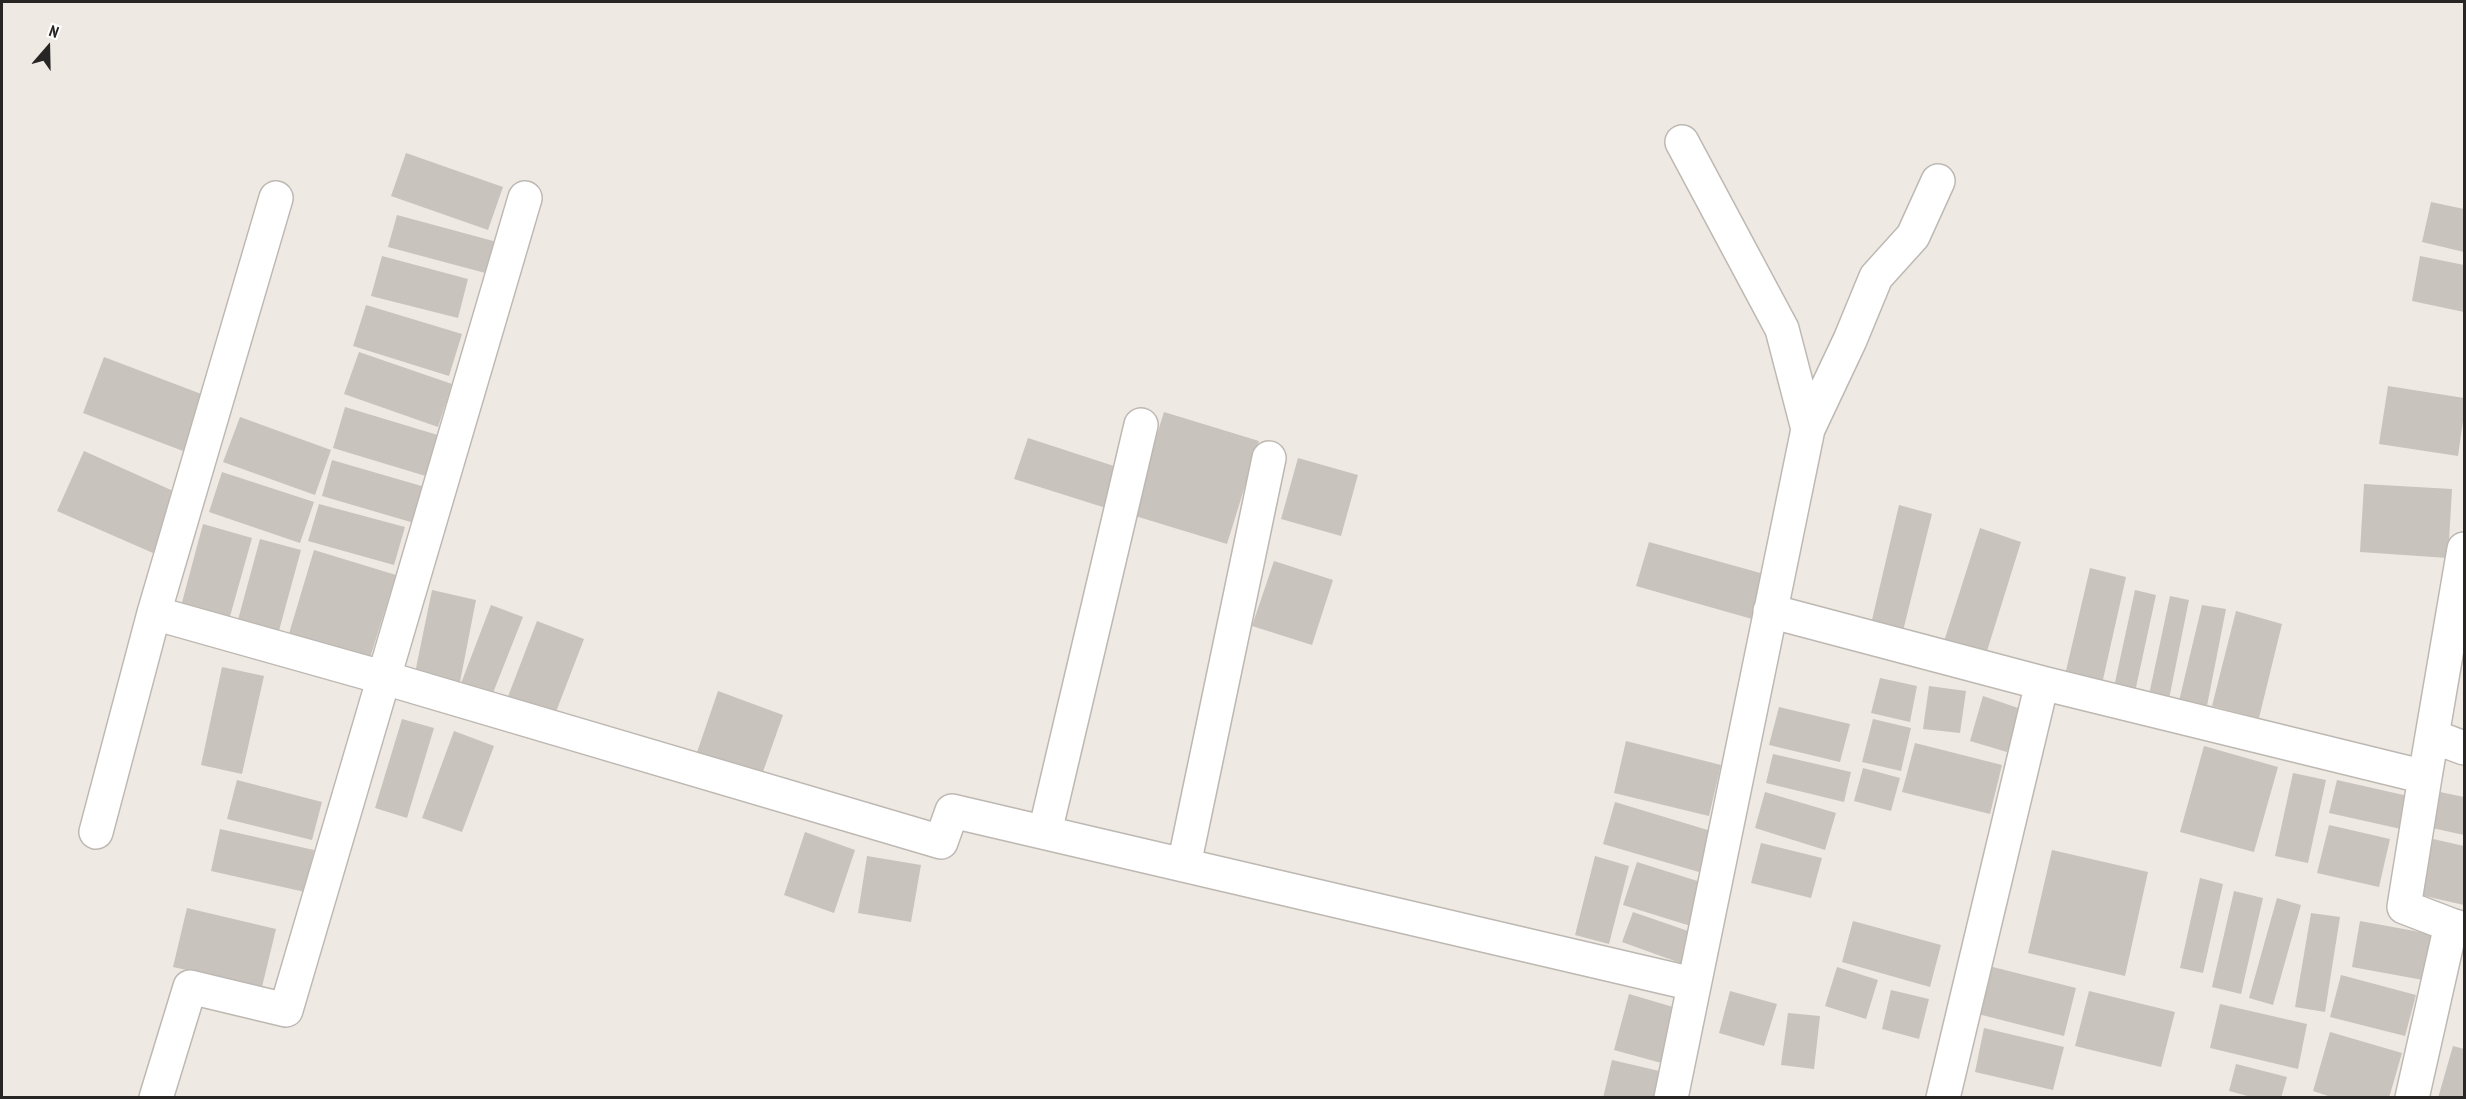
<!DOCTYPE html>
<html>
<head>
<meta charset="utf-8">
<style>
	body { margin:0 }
	#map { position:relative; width:2466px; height:1099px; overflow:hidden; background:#efe9e3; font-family:"PT Sans Narrow",sans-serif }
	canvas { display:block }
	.frame { position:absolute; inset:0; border:3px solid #282624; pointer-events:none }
	.north { position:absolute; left:18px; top:18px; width:60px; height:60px; -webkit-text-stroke:4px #fff; paint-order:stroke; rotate:20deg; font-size:16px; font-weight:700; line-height:24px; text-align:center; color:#282624 }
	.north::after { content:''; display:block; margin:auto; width:21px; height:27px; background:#282624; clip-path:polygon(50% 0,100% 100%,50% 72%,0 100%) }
</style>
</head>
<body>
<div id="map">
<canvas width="2466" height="1099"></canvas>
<div class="frame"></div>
<div class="north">N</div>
</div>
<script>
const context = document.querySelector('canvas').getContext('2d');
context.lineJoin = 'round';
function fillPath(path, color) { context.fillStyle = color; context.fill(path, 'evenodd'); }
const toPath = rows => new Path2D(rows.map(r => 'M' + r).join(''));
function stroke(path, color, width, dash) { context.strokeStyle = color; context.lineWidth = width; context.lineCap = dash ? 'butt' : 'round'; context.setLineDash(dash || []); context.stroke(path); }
const building = toPath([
	[406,153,503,187,488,230,391,196],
	[2431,202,2464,209,2464,252,2422,242],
	[397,215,497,242,489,274,388,247],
	[382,256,468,279,458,318,371,296],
	[2420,256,2464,265,2464,312,2412,301],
	[366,305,462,334,449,376,353,346],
	[359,352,452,384,438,427,344,394],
	[104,357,204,395,183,451,83,413],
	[2388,386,2464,398,2464,414,2458,456,2379,444],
	[345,407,441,436,429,477,333,448],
	[1164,412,1259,441,1227,544,1132,515],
	[240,417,331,450,315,495,223,462],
	[1028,438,1120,468,1106,508,1014,479],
	[84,451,180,494,153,553,57,511],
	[1298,458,1358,475,1341,536,1281,519],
	[332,460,425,487,414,523,322,496],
	[222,472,314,502,300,543,209,512],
	[2364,484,2452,489,2448,558,2360,552],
	[319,504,405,527,394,565,308,541],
	[1899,505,1932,514,1903,631,1871,624],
	[203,524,252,538,229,620,181,606],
	[1980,528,2021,542,1982,667,1940,654],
	[260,539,301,550,277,638,236,627],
	[1649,542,1764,574,1752,619,1636,586],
	[314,550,396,575,369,661,288,637],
	[1274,561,1333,580,1312,645,1252,626],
	[2090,568,2126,577,2102,684,2065,675],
	[432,590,476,600,460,682,415,673],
	[2135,590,2156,595,2135,692,2114,687],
	[2170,596,2189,600,2169,699,2149,695],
	[491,605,523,617,491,698,460,686],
	[2202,605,2226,609,2206,711,2179,701],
	[2236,611,2282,624,2259,718,2212,706],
	[537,621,584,639,554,717,507,699],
	[222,667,264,676,242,774,201,765],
	[1880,678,1917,686,1910,722,1871,713],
	[1929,686,1966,691,1960,733,1923,729],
	[718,691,783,715,758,786,693,764],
	[1983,696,2021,709,2007,752,1970,741],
	[1779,707,1850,724,1840,762,1769,745],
	[402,719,434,728,407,818,375,808],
	[1873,719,1911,728,1901,771,1862,762],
	[454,731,494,746,462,832,422,818],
	[1626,741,1721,765,1709,816,1614,793],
	[1915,743,2002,765,1990,814,1902,792],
	[2204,746,2278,767,2254,852,2180,832],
	[1773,754,1851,772,1844,802,1766,783],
	[1863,768,1900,778,1891,811,1854,801],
	[2293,773,2326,780,2308,863,2275,856],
	[237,780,322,802,312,840,227,819],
	[2337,780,2408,796,2401,829,2329,813],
	[1765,792,1836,813,1825,850,1755,828],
	[2440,792,2464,797,2464,835,2432,828],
	[1615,802,1711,831,1699,872,1603,844],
	[2329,825,2390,839,2379,887,2317,873],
	[220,829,314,850,305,892,211,871],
	[805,832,855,850,834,913,784,895],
	[2433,839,2464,846,2464,905,2420,895],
	[1761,843,1822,858,1811,898,1751,883],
	[2052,850,2148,872,2125,976,2028,953],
	[867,856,921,865,911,922,858,913],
	[1595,856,1629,866,1609,944,1575,935],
	[1637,862,1707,884,1694,927,1623,905],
	[2200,878,2223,884,2203,973,2180,968],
	[2234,891,2263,898,2241,994,2212,987],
	[2277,898,2301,905,2273,1005,2249,998],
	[187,908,276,929,262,987,173,967],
	[1633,912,1694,933,1683,964,1622,942],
	[2311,913,2340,917,2325,1012,2295,1007],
	[1853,921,1941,945,1930,987,1842,962],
	[2360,921,2431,934,2423,980,2352,967],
	[1989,966,2076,988,2064,1036,1978,1014],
	[1837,967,1878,980,1866,1019,1825,1006],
	[2341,975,2416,995,2405,1036,2330,1017],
	[1891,990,1929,999,1919,1039,1882,1029],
	[1730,991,1777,1004,1764,1046,1719,1033],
	[2089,991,2175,1012,2161,1067,2075,1046],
	[1629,994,1680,1009,1665,1064,1614,1050],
	[2220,1004,2307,1024,2298,1069,2210,1048],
	[1788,1013,1820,1016,1814,1069,1781,1065],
	[1984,1028,2064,1047,2053,1090,1975,1072],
	[2330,1032,2402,1053,2389,1098,2334,1098,2313,1091],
	[2453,1046,2464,1049,2464,1098,2438,1098],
	[1612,1060,1668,1073,1663,1098,1603,1098],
	[2236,1064,2287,1077,2281,1098,2255,1098,2229,1091]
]);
const street = toPath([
	[1682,142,1782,329,1808,429],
	[1770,611,2042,683],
	[154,613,385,678,941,842,952,811,1693,984],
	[2432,736,2464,748],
	[2425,777,2404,907,2451,925],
	[96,832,154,613,276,198],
	[1045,832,1141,425],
	[1184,865,1269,458],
	[156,1098,190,987,286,1010,525,198],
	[1671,1098,1808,429,1850,340,1876,277,1913,236,1938,181],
	[1943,1098,2042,683,2425,777,2464,549],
	[2412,1098,2451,925,2464,929]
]);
fillPath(building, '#c8c3bd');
stroke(street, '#beb8b3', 36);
stroke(street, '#fff', 33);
</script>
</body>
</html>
